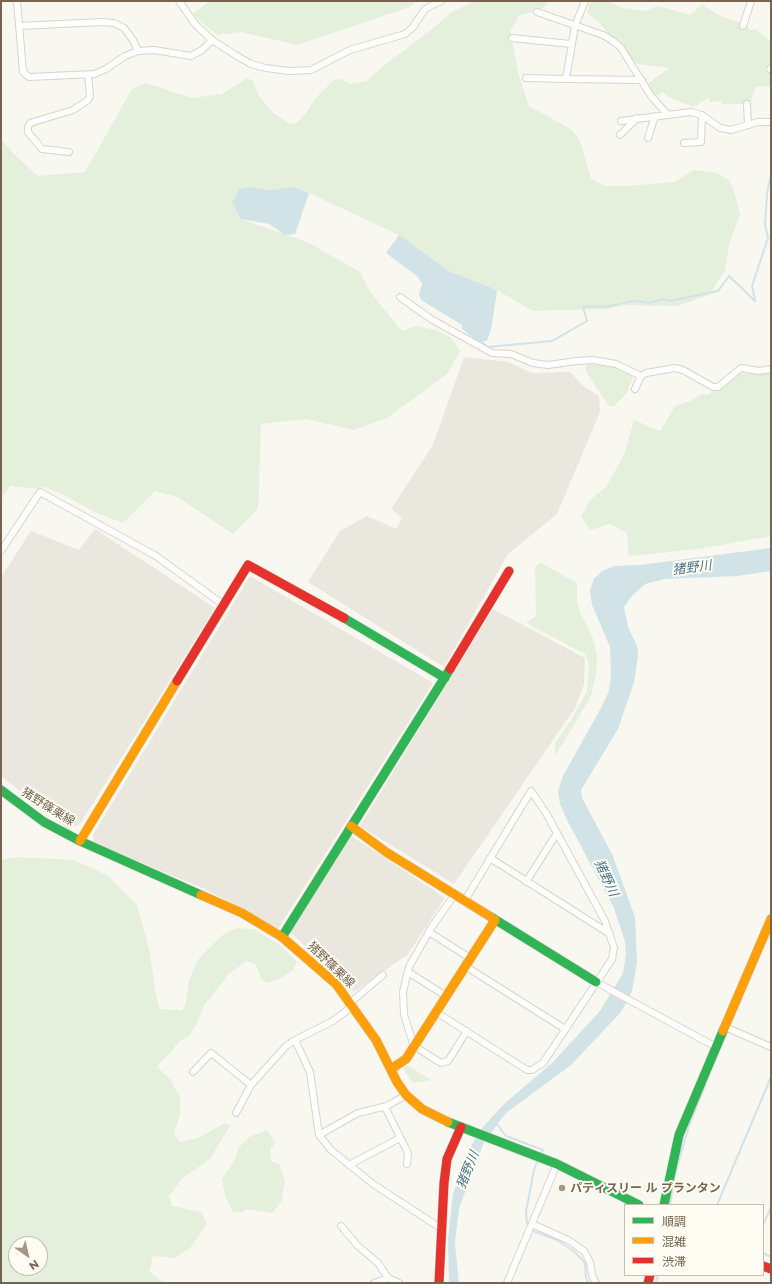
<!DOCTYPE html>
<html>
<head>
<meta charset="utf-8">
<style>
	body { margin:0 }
	#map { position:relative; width:772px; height:1284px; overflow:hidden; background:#f8f7f0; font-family:Montserrat,"Noto Sans JP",sans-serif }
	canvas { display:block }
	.frame { position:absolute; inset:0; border:2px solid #77634f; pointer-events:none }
	.legend { position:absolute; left:624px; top:1204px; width:140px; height:72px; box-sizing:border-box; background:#fefcf3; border:1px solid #c8bfb1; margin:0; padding:5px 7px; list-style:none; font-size:12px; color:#77634f }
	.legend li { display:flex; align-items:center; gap:8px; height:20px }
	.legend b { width:20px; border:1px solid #c8bfb1 }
	.north { position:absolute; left:8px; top:1236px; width:40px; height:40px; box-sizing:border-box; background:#fefcf3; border:1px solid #c8bfb1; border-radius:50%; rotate:146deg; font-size:11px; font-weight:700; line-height:16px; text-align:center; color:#77634f }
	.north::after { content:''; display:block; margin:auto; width:14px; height:18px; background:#a49787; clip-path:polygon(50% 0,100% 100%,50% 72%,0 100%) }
</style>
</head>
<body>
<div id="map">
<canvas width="772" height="1284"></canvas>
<div class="frame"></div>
<ul class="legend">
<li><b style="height:5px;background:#30b455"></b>順調</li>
<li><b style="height:5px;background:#ff9f0a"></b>混雑</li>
<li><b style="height:5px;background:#e5322d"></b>渋滞</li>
</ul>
<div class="north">N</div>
</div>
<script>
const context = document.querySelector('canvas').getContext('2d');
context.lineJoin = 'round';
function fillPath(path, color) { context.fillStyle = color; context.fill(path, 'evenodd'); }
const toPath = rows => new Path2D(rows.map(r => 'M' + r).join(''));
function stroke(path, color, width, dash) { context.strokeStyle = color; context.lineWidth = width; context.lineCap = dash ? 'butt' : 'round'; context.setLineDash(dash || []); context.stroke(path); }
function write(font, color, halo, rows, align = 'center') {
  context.font = font + ' Montserrat,"Noto Sans JP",sans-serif'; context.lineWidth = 4; context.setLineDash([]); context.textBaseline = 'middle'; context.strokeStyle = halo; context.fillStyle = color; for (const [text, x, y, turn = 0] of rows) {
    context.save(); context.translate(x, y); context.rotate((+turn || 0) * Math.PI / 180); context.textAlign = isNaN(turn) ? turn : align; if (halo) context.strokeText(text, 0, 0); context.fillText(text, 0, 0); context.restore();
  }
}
const industrial = toPath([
	[464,357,508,362,532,373,570,372,582,385,599,396,600,412,557,514,508,554,444,667,308,582,340,531,367,516,396,529,402,518,391,509,433,445],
	[95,529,215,608,80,824,68,829,1,776,1,577,31,531,79,550],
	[250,576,433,683,278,929,207,890,94,843,93,835],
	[493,609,585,658,584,684,575,708,454,884,360,826],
	[350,835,445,898,408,954,354,992,290,932]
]);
const green = toPath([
	[210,1,420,1,414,3,410,7,297,45,241,32,217,35,192,14],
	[475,1,549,1,543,8,519,16,510,31,519,76,529,106,572,130,580,141,591,179,605,186,626,186,674,182,694,170,717,173,729,180,734,191,740,215,729,244,725,271,709,295,677,306,623,305,609,309,533,311,495,289,449,271,399,235,309,193,293,187,269,190,251,187,241,219,309,243,360,272,370,292,402,331,416,326,436,330,450,337,460,351,447,374,387,418,354,430,306,419,261,424,258,508,233,534,177,497,155,491,123,523,94,512,66,496,45,487,31,488,10,486,1,499,1,139,14,154,38,176,85,172,132,89,146,83,191,98,222,94,247,78,253,81,259,96,273,113,290,124,297,123,306,113,315,99,334,80,341,79,350,84,367,81,382,67,430,31,452,12],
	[590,1,607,1,623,8,644,11,658,6,690,15,702,4,718,15,740,23,742,28,746,26,751,30,755,29,771,42,771,87,756,86,750,104,722,104,721,101,709,102,709,97,694,107,668,97,663,92,653,98,647,84,670,68,632,63,610,41,609,34,598,21,587,13],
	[589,364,616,367,633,377,627,393,614,406,609,406,586,372,585,367],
	[771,372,771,536,698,549,629,556,627,534,617,527,609,524,590,530,581,517,590,500,606,487,624,455,634,420,660,431,675,406,690,401,702,394,708,395,739,374],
	[541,563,577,583,577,601,580,612,593,639,597,656,596,675,591,696,562,745,555,755,555,743,571,720,587,691,589,664,585,654,526,623,536,616,535,567],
	[18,857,73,860,107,875,137,905,149,949,157,1000,160,1009,182,1010,186,1004,189,980,198,960,221,936,237,928,254,929,278,944,297,962,293,970,281,978,266,983,261,978,256,965,247,961,230,973,205,1004,196,1025,189,1036,180,1041,157,1067,169,1078,180,1096,180,1114,174,1134,180,1142,198,1138,225,1123,230,1126,210,1159,183,1178,169,1196,172,1206,201,1212,207,1224,191,1247,175,1258,153,1256,149,1271,164,1283,1,1283,1,860],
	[16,1244,40,1244,40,1268,16,1268],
	[407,1065,431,1080,413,1083,403,1068],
	[267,1130,275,1143,270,1149,271,1161,279,1164,285,1181,281,1202,272,1213,247,1209,243,1212,233,1212,225,1196,222,1179,235,1159,238,1148,249,1137]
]);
const water = toPath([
	[251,187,269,190,293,187,309,193,295,234,285,235,269,224,241,219,232,202,239,189],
	[399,235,449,271,495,289,497,291,491,330,487,341,478,342,462,329,462,325,421,300,419,294,422,284,417,276,386,253],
	[771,548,771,571,737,576,665,579,645,584,631,597,624,607,628,627,637,646,638,656,634,682,618,729,581,790,582,798,612,854,635,917,637,963,632,991,621,1012,571,1065,506,1113,484,1142,459,1208,455,1243,459,1283,449,1283,448,1238,453,1194,471,1146,482,1128,504,1104,552,1063,600,1011,623,973,626,954,625,942,614,908,567,820,560,804,558,791,563,776,602,706,609,691,611,675,610,647,592,605,590,590,594,579,602,571,614,566,640,565]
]);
const stream = toPath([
	[755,300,752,286,768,238,765,225,767,193,771,175],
	[480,340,487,347,552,341,587,321,583,307,610,306,634,301,650,303,662,299,670,301,718,291,729,276,755,301],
	[496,1123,506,1136,543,1150,540,1156],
	[538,1160,534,1170,526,1212,527,1223,533,1231,557,1240,575,1252,585,1263,586,1278,589,1283],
	[675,1174,689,1126,705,1086],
	[670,1205,674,1180],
	[717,1205,771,1077],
	[763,1225,771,1207],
	[763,1253,771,1257],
	[656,1283,658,1275]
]);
const street = toPath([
	[17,1,23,72,29,77,94,74,106,69,125,56,138,51,154,50,191,56,202,50,212,40],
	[179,1,195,24,212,40,237,56,251,64,266,68,289,71,311,70,350,50,405,34,413,27,425,9,441,1],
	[585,1,575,26,566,79,642,80],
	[537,12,603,35,613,41,621,48,651,96,667,114],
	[20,26,101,22,114,23,124,28,133,40,138,51],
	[743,26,751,1],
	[512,38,571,44],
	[770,69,771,69],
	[526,78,566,79],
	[747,104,748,125],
	[621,121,691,112,702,115,720,128,731,130,758,122,771,122],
	[620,135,637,118],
	[648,138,655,116],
	[684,143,701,142,702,115],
	[69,152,42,149,28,132,28,127,30,123,73,110,88,100,90,96,88,75],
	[400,297,431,319,492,353,511,354,533,363,548,365,577,361,593,360,616,364,641,376],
	[635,389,641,376,646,373,675,368,683,370,713,387,718,387,741,368,759,371,771,369],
	[1,551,40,492,156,556,225,606],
	[490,858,610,934],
	[526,882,557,833],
	[455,894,431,928,409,967,403,992,404,1015,414,1046,441,1063,448,1061,467,1031],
	[429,932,470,958],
	[465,966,565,1029],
	[408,972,446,996],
	[596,982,716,1047],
	[351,1002,383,975],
	[353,1006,333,1021,295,1040,310,1072,319,1135,331,1150,373,1184,442,1229],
	[436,1012,527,1070,532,1070,543,1063,612,959,614,948,605,921,546,813,531,791,465,900],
	[725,1027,771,1047],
	[193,1072,211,1053,251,1085],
	[385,1107,408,1153,407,1164],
	[236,1113,251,1085,286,1046,295,1040],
	[319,1135,358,1113,387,1106,406,1095],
	[349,1165,400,1138],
	[532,1224,568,1240,584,1251,590,1262,592,1275,596,1283],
	[341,1226,358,1246,378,1263,388,1278,399,1283],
	[374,1283,388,1278],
	[507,1283,557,1164]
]);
const fast = toPath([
	[344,618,445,678],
	[1,790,44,822,80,841,201,895],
	[491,917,596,982],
	[282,937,450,669],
	[448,1122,557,1164,639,1205],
	[664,1205,679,1135,723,1031]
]);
const slow = toPath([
	[351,826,386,852,491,917],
	[80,841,177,681],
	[201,895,242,913,282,937,336,984,376,1040,397,1082,406,1095,422,1109,448,1122],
	[723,1031,771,919],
	[391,1069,406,1059,495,920]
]);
const jam = toPath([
	[450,669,509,571],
	[177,681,248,565,344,618],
	[763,1266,771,1269],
	[439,1283,444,1183,447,1159,461,1127],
	[648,1283,650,1275]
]);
const markers = [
	[562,1188,4,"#a49787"]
];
const streetNames = [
	["猪野篠栗線",48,807,32],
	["猪野篠栗線",331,965,44]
];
const poiNames = [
	["パティスリー ル プランタン",570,1188]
];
const waterNames = [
	["猪野川",692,568,-7],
	["猪野川",606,878,65],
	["猪野川",468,1170,-68]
];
fillPath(industrial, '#eae7df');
fillPath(green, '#e4f0dc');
fillPath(water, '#d2e3e8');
stroke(stream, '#d2e3e8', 2);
stroke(street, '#d8d4cd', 8);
stroke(fast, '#d8d4ce', 10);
stroke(slow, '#d8d4ce', 10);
stroke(jam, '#d8d4ce', 10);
stroke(street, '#fefefd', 6);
stroke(fast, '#30b455', 9);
stroke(slow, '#ff9f0a', 9);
stroke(jam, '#e5322d', 9);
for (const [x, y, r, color] of markers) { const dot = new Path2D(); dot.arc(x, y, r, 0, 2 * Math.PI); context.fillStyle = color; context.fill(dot); stroke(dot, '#fefcf3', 1.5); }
write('12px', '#77634f', '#fefcf3', streetNames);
write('bold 12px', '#77634f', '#fefcf3', poiNames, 'left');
write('italic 13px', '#4a7589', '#fefcf3', waterNames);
</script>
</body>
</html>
